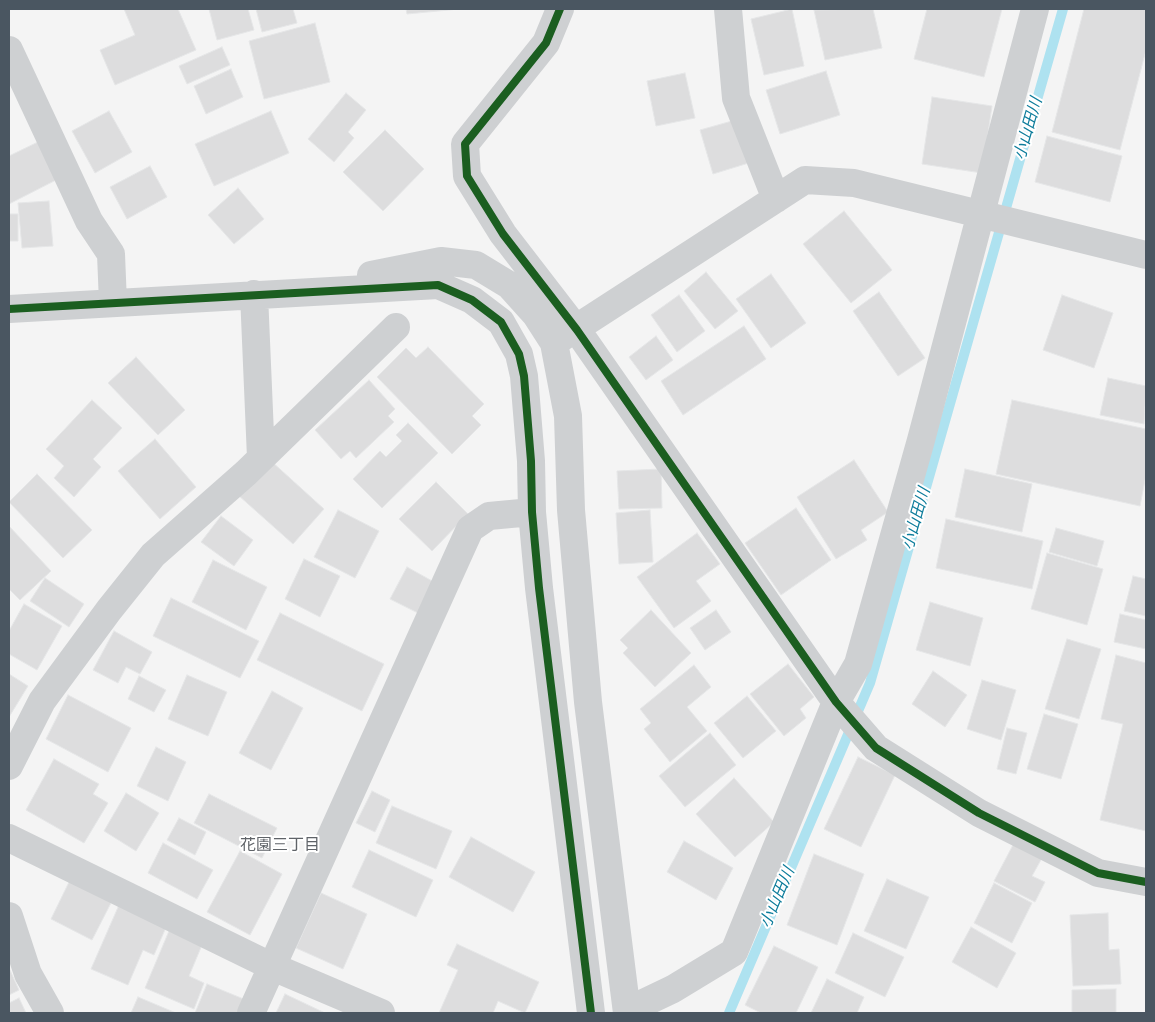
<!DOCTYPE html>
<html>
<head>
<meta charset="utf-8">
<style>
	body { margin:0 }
	#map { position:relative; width:1155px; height:1022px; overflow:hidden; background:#f4f4f4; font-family:Roboto,sans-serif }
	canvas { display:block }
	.frame { position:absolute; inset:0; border:10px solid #4a5661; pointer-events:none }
</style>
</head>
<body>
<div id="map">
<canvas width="1155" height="1022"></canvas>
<div class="frame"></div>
</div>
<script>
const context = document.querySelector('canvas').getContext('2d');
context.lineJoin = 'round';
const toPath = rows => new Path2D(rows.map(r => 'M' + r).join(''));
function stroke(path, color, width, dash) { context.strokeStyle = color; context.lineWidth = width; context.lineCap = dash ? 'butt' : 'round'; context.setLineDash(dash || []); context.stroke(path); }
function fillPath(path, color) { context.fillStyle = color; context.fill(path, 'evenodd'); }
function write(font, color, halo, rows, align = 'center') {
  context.font = font + ' Roboto,"Noto Sans JP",sans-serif'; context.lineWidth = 4; context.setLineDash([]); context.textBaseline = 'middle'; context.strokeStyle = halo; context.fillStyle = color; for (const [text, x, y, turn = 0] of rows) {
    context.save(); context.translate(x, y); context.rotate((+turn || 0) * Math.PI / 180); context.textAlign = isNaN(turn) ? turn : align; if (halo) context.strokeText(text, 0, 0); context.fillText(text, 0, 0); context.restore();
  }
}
const stream = toPath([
	[729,1013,870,683,1063,9]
]);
const building = toPath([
	[124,9,178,9,196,50,115,85,100,50,135,35,124,9],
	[209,9,248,9,254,30,217,40,209,9],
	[256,9,293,9,297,23,262,32,256,9],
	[406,9,459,9,407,14,406,9],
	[792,9,804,66,764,75,751,19,792,9],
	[873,9,882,48,825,60,814,10,873,9],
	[927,9,1002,9,984,77,914,59,927,9],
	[1084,9,1146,9,1146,50,1120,150,1052,132,1084,9],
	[315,23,330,82,264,99,249,41,315,23],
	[222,47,230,65,187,84,179,66,222,47],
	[231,69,243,97,206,114,194,86,231,69],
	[826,71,840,115,780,134,766,90,826,71],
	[685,73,695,118,656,126,647,81,685,73],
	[346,93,366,110,348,132,354,138,334,162,308,139,346,93],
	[932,97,992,106,982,173,922,164,932,97],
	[109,111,132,152,95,173,72,131,109,111],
	[271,111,289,153,214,186,195,144,271,111],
	[739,119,752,162,713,174,700,130,739,119],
	[385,130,424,169,383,211,343,172,385,130],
	[1047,136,1122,156,1110,202,1035,182,1047,136],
	[40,141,58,179,9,204,9,156,40,141],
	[150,166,167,197,127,219,110,187,150,166],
	[238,188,264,219,234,244,208,215,238,188],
	[49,201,53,246,22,248,18,203,49,201],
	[844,211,892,270,851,303,803,244,844,211],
	[9,214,18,214,18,241,9,241,9,214],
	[706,272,738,311,715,329,684,291,706,272],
	[771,274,806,323,771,348,736,299,771,274],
	[879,292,925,358,898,376,853,311,879,292],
	[679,295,705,331,677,352,651,315,679,295],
	[1062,295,1113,313,1094,368,1043,350,1062,295],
	[744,326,766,359,683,415,661,381,744,326],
	[656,336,673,360,646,380,629,357,656,336],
	[428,347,484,404,472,416,481,425,452,454,377,377,406,348,416,358,428,347],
	[136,357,185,410,158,435,108,383,136,357],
	[1108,378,1146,386,1144,424,1100,415,1108,378],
	[369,380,395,409,388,416,394,422,356,458,350,451,341,459,315,430,369,380],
	[92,400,122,428,93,459,101,467,74,497,54,478,64,466,46,449,92,400],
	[1012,400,1146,429,1146,475,1140,506,996,474,1012,400],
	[408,423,438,453,382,508,353,479,380,451,386,457,402,441,396,435,408,423],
	[155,439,196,487,160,519,118,471,155,439],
	[270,460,324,509,293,544,238,495,270,460],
	[854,460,888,512,861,530,867,540,836,559,797,497,854,460],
	[661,469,662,508,619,509,617,471,661,469],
	[965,469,1032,484,1022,532,955,517,965,469],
	[37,474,92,530,63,558,9,502,37,474],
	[436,482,468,514,432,551,399,519,436,482],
	[796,508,831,560,781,595,745,543,796,508],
	[338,510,379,531,355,578,314,557,338,510],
	[650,510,653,562,619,564,616,513,650,510],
	[221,516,253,540,234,566,201,542,221,516],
	[946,519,1043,541,1032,589,936,568,946,519],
	[9,526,51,571,20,600,9,589,9,526],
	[1056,528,1104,541,1097,566,1049,552,1056,528],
	[697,533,720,564,696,581,711,601,674,628,637,577,697,533],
	[1047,553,1103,569,1087,625,1031,609,1047,553],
	[304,559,340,576,320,617,285,599,304,559],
	[213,560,267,587,246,630,192,602,213,560],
	[407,567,434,582,418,613,390,599,407,567],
	[1133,576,1146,579,1146,616,1124,611,1133,576],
	[45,578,84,604,69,627,30,601,45,578],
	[171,598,259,641,240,678,153,636,171,598],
	[930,602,983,618,970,666,916,650,930,602],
	[24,604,62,626,37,670,9,654,9,631,24,604],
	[651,610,691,653,655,687,623,653,628,648,620,640,651,610],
	[716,610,731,632,705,650,690,628,716,610],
	[280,613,384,664,362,711,257,660,280,613],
	[1120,614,1146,620,1146,649,1114,642,1120,614],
	[114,631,152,652,140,674,126,667,118,683,93,670,114,631],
	[1067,639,1101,649,1079,719,1045,709,1067,639],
	[1116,655,1146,663,1146,831,1100,820,1123,724,1101,719,1116,655],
	[788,664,814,697,800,709,806,718,784,736,750,694,788,664],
	[694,665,711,687,687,707,707,731,670,762,644,729,651,723,640,709,694,665],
	[933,671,967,695,945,727,912,704,933,671],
	[9,674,28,686,9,717,9,674],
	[187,675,227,692,208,736,168,719,187,675],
	[139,676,166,690,154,712,128,699,139,676],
	[982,680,1016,690,1001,740,967,729,982,680],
	[272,691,303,708,271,770,239,753,272,691],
	[68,695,131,728,108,772,46,739,68,695],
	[747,696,776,731,743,758,714,723,747,696],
	[1044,714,1078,724,1061,779,1027,769,1044,714],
	[1007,728,1027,733,1016,774,997,769,1007,728],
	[710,733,736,765,685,807,659,776,710,733],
	[156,747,186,762,168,801,137,786,156,747],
	[858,757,895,775,861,847,824,829,858,757],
	[54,759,99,784,93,794,108,803,84,843,26,810,54,759],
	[734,778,774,822,735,857,696,814,734,778],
	[372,791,390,800,375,832,356,823,372,791],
	[126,793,159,813,136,851,104,831,126,793],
	[209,794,277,828,262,858,194,823,209,794],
	[392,806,452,831,436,869,376,843,392,806],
	[179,818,206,832,195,855,167,840,179,818],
	[471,837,535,872,513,912,449,877,471,837],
	[684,841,733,868,716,900,667,872,684,841],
	[163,843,213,870,197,899,148,873,163,843],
	[1014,843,1042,858,1032,876,1045,882,1035,902,994,881,1014,843],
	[369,850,433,880,416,917,352,887,369,850],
	[240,851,282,874,250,935,207,912,240,851],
	[814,854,864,874,837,945,787,925,814,854],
	[71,878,113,899,92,940,51,919,71,878],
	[887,879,929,897,906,949,864,931,887,879],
	[994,883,1032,903,1012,943,974,923,994,883],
	[321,893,367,914,343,969,296,948,321,893],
	[119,905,167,925,154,955,143,950,128,985,91,969,119,905],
	[1108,913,1109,950,1119,949,1121,984,1073,986,1070,915,1108,913],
	[971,927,1016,953,997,988,952,962,971,927],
	[169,931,202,945,189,976,204,983,194,1009,145,988,169,931],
	[853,933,904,957,885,997,835,973,853,933],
	[457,944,539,982,525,1013,498,1001,493,1013,439,1013,458,970,447,965,457,944],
	[774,946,818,967,796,1013,761,1013,745,1005,774,946],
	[9,968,19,990,9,995,9,968],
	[827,979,864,997,857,1013,811,1013,827,979],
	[207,984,246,1000,241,1013,195,1013,207,984],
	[1116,989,1116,1013,1072,1013,1072,990,1116,989],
	[285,994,325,1013,276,1013,285,994],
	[138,997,176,1013,131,1013,138,997],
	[19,998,26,1013,9,1013,9,1003,19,998]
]);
const minor = toPath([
	[560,9,546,43,465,144,467,176,503,234,577,330,836,702,876,748,979,813,1098,873,1146,882],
	[728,9,736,98,776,199],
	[9,50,89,221,111,254,113,303],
	[371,275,441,261,476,265,509,285,536,315,554,343,568,416,571,510,588,702,627,1013],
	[254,294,261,458],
	[9,309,438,285,472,300,501,322,519,354,524,376,531,461,532,512,539,588,591,1013],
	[561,338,805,180,854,183,1146,255],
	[9,766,42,701,109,610,153,555,246,473,396,327],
	[9,838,273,967,381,1013],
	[9,916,28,974,50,1013],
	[627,1011,673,989,734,952,836,702,858,664,921,440,1035,9],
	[251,1013,470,529,489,516,532,512]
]);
const cycleway = toPath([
	[560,9,546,43,465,144,467,176,503,234,577,330,836,702,876,748,979,813,1098,873,1146,882],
	[9,309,438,285,472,300,501,322,519,354,524,376,531,461,532,512,539,588,591,1013]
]);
const waterNames = [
	["小山田川",1029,129,-74],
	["小山田川",917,519,-74],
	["小山田川",778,898,-67]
];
const neighbourhoodNames = [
	["花園三丁目",280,846]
];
stroke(stream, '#aee2f0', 10);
fillPath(building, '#ddddde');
stroke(building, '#e5e6e7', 1);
stroke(minor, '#ced0d2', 28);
stroke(cycleway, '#1b5e20', 8);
write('italic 16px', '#0c7c9b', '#fff', waterNames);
write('16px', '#5f6368', '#fff', neighbourhoodNames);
</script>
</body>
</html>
